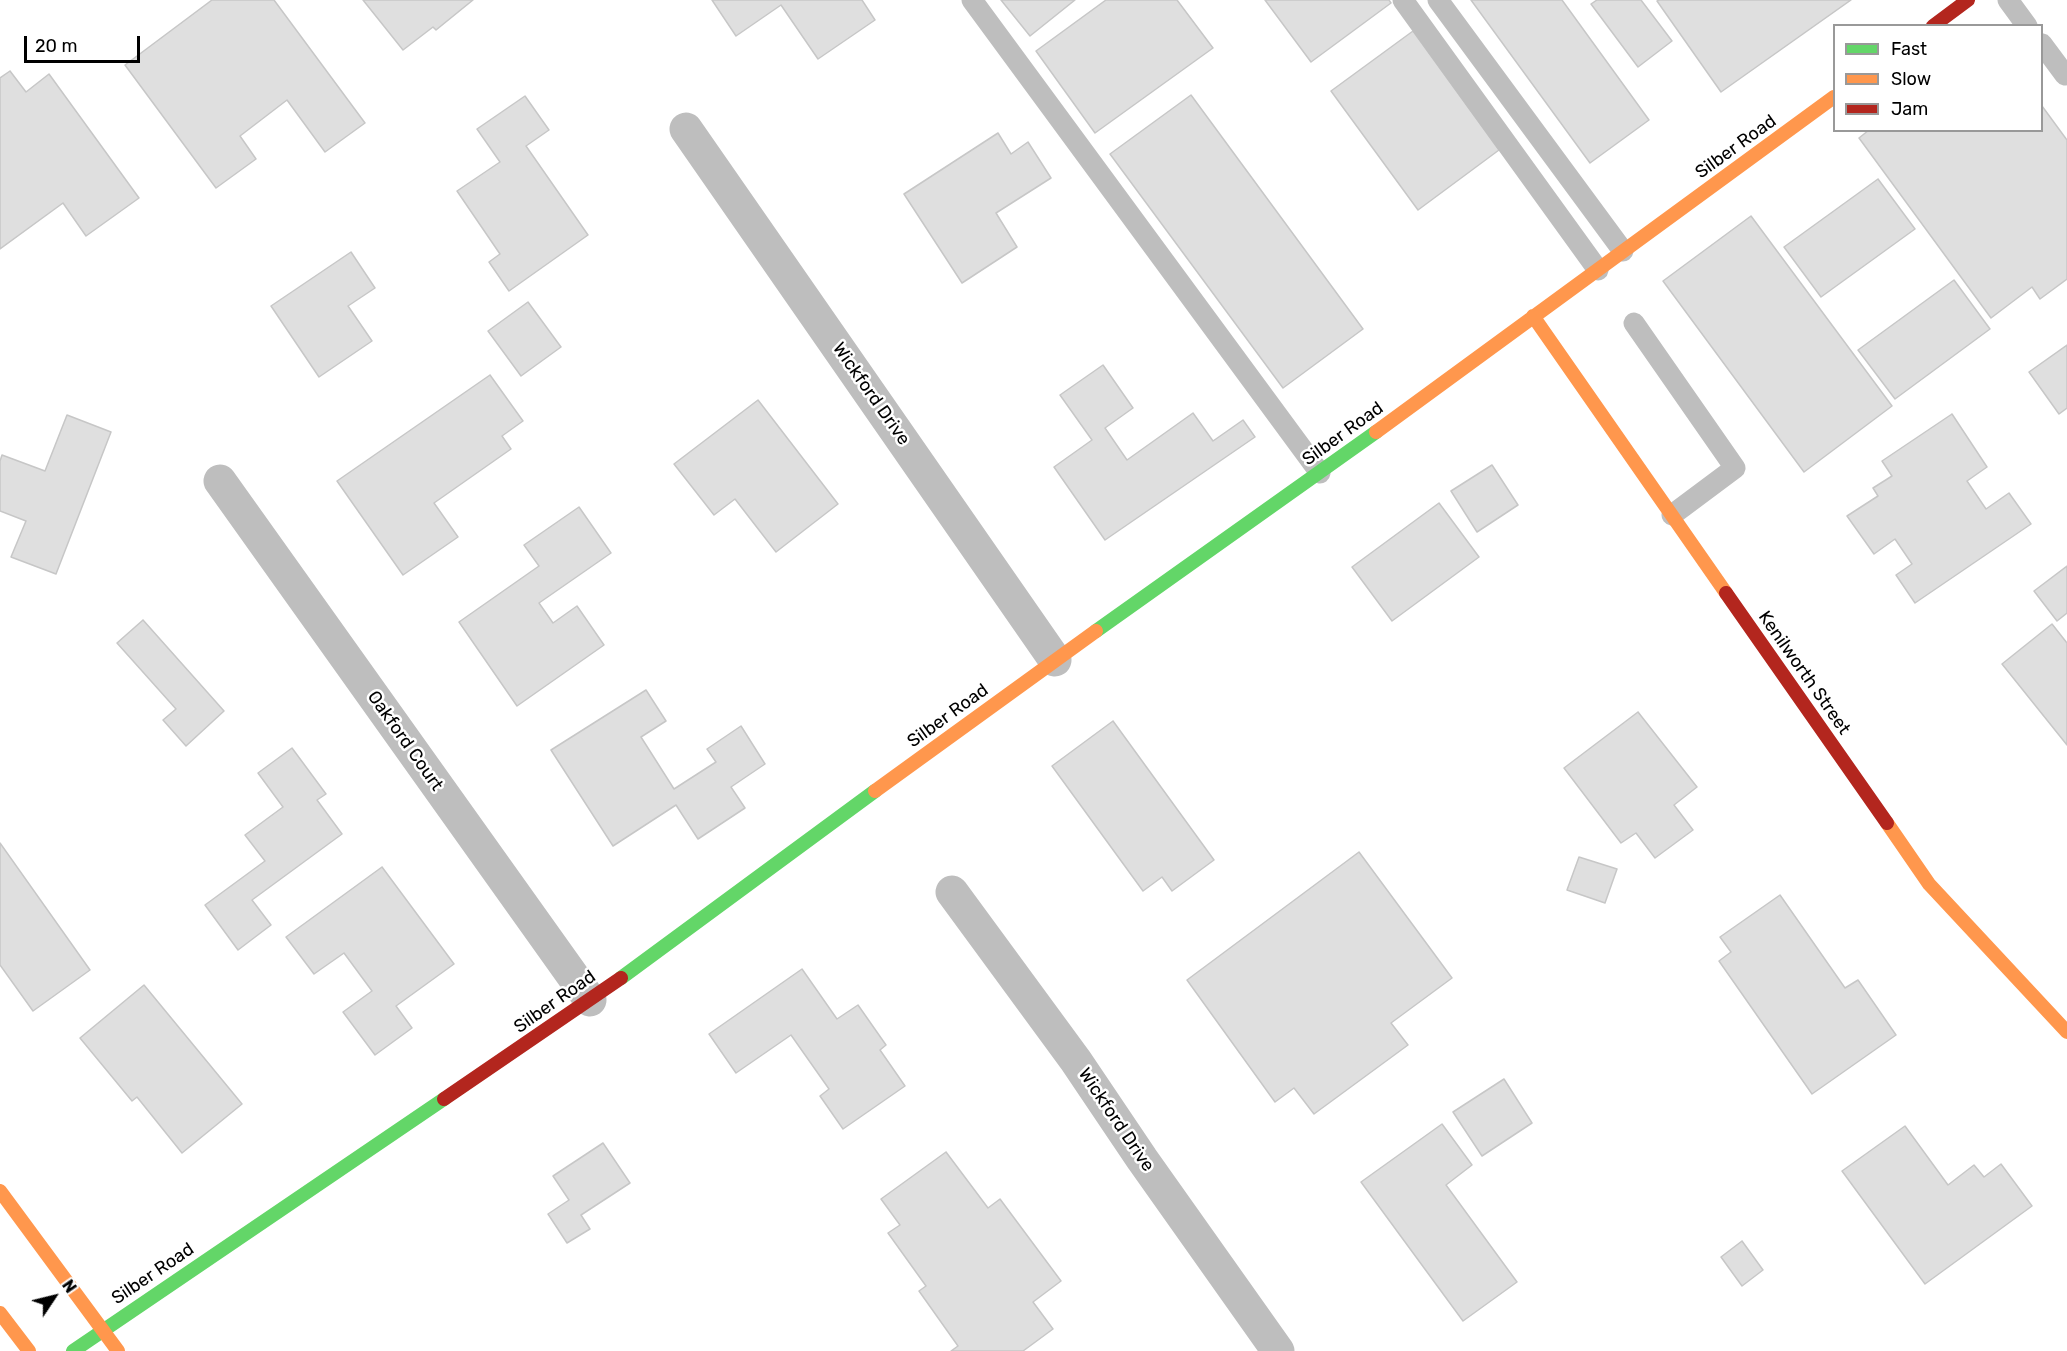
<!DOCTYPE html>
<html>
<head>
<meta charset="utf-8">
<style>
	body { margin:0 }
	#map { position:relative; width:2067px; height:1351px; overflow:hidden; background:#fff; font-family:Rubik,sans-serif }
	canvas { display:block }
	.legend { position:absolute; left:1833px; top:24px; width:210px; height:108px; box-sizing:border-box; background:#fff; border:2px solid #999; margin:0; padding:8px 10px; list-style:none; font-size:18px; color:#000 }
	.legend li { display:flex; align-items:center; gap:12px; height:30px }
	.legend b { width:30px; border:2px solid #999 }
	.north { position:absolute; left:24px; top:1267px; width:60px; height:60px; -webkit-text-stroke:4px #fff; paint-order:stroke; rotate:55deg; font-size:16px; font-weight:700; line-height:24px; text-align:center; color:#000 }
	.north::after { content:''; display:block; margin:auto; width:21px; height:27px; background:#000; clip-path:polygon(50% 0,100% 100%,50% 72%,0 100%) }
	.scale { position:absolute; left:24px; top:36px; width:116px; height:27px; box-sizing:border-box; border:3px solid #000; border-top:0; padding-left:8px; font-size:18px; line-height:21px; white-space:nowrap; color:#000; -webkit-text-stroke:4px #fff; paint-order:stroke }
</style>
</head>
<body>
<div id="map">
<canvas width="2067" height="1351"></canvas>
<ul class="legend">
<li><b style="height:8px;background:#63d668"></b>Fast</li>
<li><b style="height:8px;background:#ff974d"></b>Slow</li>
<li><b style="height:8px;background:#b3261e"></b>Jam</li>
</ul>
<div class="north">N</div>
<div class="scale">20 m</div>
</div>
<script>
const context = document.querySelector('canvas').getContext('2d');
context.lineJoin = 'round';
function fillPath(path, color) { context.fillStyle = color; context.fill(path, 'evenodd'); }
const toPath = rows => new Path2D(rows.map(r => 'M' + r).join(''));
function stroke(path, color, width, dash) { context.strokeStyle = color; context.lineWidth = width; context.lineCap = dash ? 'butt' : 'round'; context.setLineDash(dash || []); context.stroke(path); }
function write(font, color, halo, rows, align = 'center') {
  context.font = font + ' Rubik,sans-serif'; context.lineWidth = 5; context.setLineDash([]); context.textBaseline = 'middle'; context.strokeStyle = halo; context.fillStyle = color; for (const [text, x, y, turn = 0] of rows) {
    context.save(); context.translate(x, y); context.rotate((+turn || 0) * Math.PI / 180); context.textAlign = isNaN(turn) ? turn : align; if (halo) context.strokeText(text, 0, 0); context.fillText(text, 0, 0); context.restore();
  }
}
const building = toPath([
	[212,0,274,0,365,123,325,152,287,100,240,136,256,159,216,188,125,65,212,0],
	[363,0,473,0,436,30,433,27,403,50,363,0],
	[712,0,862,0,875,20,818,59,781,5,736,36,712,0],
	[1001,0,1075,0,1030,36,1001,0],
	[1106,0,1177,0,1213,48,1095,133,1036,51,1106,0],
	[1265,0,1389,0,1391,3,1311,62,1265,0],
	[1471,0,1562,0,1649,120,1590,163,1471,0],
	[1597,0,1641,0,1672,41,1638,67,1591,4,1597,0],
	[1659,0,1851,0,1721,92,1657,1,1659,0],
	[1413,31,1499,150,1418,210,1331,91,1413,31],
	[10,71,26,92,49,74,139,198,86,236,63,203,0,249,0,78,10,71],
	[1191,95,1363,329,1283,388,1110,154,1191,95],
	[525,96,549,130,526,146,588,235,509,291,489,262,500,254,457,191,500,162,477,129,525,96],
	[2042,106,2067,140,2067,279,2040,299,2032,287,1991,318,1859,138,1869,130,2042,130,2042,106],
	[998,133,1011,154,1028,142,1051,178,996,213,1017,247,962,283,904,194,998,133],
	[1878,179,1915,229,1821,297,1784,247,1878,179],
	[1751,216,1892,406,1804,472,1663,281,1751,216],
	[351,252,375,288,348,306,372,341,319,377,271,306,351,252],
	[1954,280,1990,329,1895,399,1858,350,1954,280],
	[528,302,561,347,521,376,488,331,528,302],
	[2067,345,2067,408,2059,414,2029,372,2067,345],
	[1103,365,1133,408,1105,428,1127,460,1193,413,1213,441,1243,420,1255,437,1105,540,1054,467,1092,440,1060,395,1103,365],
	[490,375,523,421,502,436,511,449,434,503,458,537,403,575,337,481,490,375],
	[758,400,838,504,776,552,735,499,714,515,674,464,758,400],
	[1952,414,1987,467,1967,481,1986,509,2009,493,2031,524,1915,603,1896,575,1912,564,1895,539,1874,554,1847,516,1878,496,1873,488,1892,476,1882,461,1952,414],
	[67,415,111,432,56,574,11,557,26,521,0,511,0,461,2,455,45,471,67,415],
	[1492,465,1518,505,1477,532,1451,491,1492,465],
	[1439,503,1479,557,1392,621,1352,567,1439,503],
	[579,507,611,553,539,603,553,623,577,606,604,645,517,706,459,622,539,566,524,545,579,507],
	[2067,566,2067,613,2057,621,2034,591,2067,566],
	[143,620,224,711,186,746,163,720,176,709,117,643,143,620],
	[2052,624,2067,643,2067,745,2002,664,2052,624],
	[646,690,666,721,641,737,674,789,716,762,707,749,741,726,765,764,731,787,745,808,698,839,676,805,613,846,551,750,646,690],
	[1638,712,1697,787,1674,805,1693,830,1655,858,1636,833,1621,843,1564,768,1638,712],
	[1113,721,1214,860,1172,891,1162,877,1143,891,1052,766,1113,721],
	[292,748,326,794,317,800,342,834,252,900,271,925,238,950,205,905,265,861,245,835,283,807,258,773,292,748],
	[0,843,90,970,33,1011,0,965,0,843],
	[1359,852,1452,978,1391,1023,1408,1045,1314,1114,1294,1088,1275,1102,1187,980,1359,852],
	[1579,857,1617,869,1605,903,1567,890,1579,857],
	[382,867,454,964,396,1006,412,1028,375,1055,343,1012,372,991,344,953,314,974,286,937,382,867],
	[1780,895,1845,988,1858,980,1896,1035,1812,1094,1719,961,1731,952,1720,937,1780,895],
	[802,969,837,1019,858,1005,886,1045,880,1050,905,1086,843,1129,820,1096,829,1089,791,1035,736,1073,709,1034,802,969],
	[144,985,242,1104,182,1153,137,1097,132,1101,80,1038,144,985],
	[1504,1079,1532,1123,1482,1156,1453,1112,1504,1079],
	[1442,1124,1472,1165,1446,1185,1517,1282,1463,1321,1361,1182,1442,1124],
	[1905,1126,1948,1185,1974,1165,1984,1177,2001,1164,2032,1206,1925,1284,1842,1171,1905,1126],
	[603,1143,630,1183,581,1215,590,1229,567,1243,548,1214,569,1200,553,1176,603,1143],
	[946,1152,988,1208,1000,1199,1061,1281,1033,1302,1053,1329,1023,1351,951,1351,958,1346,919,1291,926,1286,888,1233,900,1225,881,1199,946,1152],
	[1742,1241,1763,1270,1742,1286,1721,1257,1742,1241]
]);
const lane = toPath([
	[972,0,1320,473],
	[1403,0,1598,270],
	[1438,0,1623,251],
	[2008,0,2027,26],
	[2042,44,2065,75,2067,73],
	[1634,323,1735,468,1672,515]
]);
const street = toPath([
	[686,129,1055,660],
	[220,481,590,1000],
	[952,892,1076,1061,1142,1159,1278,1351]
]);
const fast = toPath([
	[1096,631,1376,432],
	[621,978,875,791],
	[73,1351,444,1099]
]);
const slow = toPath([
	[1533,316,1726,593],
	[1376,432,1834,97],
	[875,791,1096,631],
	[1887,823,1929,884,2067,1032],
	[0,1191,118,1351],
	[0,1313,29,1351]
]);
const jam = toPath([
	[1933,26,1968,0],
	[1726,593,1887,823],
	[444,1099,621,978]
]);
const streetNames = [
	["Silber Road",1736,147,-36],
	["Wickford Drive",871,394,55],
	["Silber Road",1343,434,-36],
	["Kenilworth Street",1804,673,55],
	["Silber Road",948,716,-36],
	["Oakford Court",405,741,55],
	["Silber Road",555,1002,-35],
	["Wickford Drive",1116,1120,56],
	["Silber Road",153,1274,-34]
];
fillPath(building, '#dfdfdf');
stroke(building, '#c7c7c7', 1.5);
stroke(lane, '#bebebe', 21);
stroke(street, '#bebebe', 33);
stroke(fast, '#63d668', 14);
stroke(slow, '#ff974d', 14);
stroke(jam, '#b3261e', 14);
write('18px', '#000', '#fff', streetNames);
</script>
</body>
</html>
